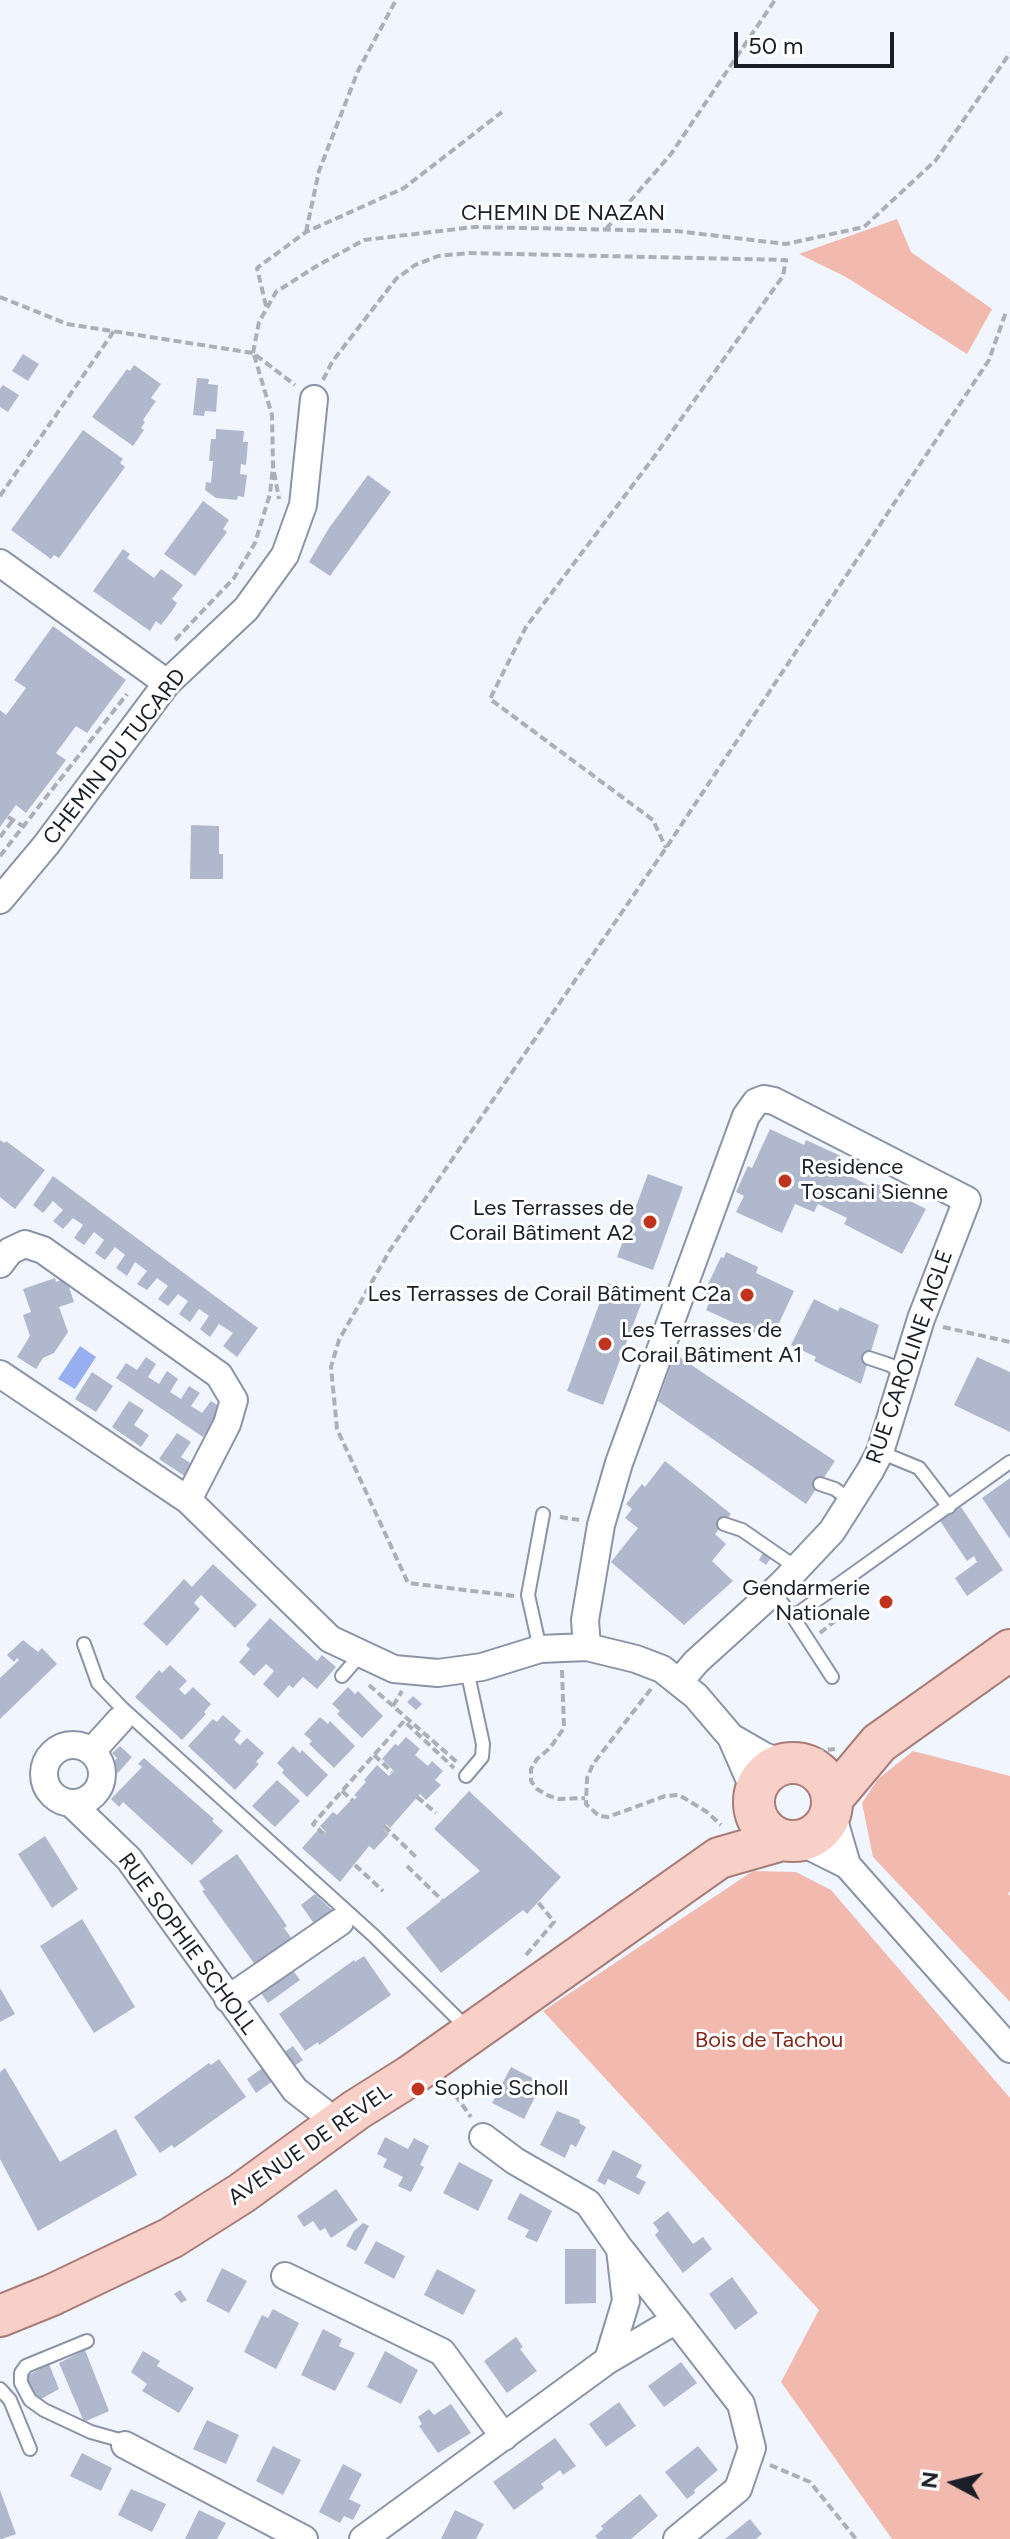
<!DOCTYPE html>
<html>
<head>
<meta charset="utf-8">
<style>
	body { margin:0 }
	#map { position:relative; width:1010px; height:2539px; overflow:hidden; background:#f1f5fe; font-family:Figtree,sans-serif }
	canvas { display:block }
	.north { position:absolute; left:914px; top:2443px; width:80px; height:80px; -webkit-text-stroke:6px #fff; paint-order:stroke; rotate:277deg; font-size:22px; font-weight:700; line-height:32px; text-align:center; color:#1b1e26 }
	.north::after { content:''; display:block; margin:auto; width:28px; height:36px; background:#1b1e26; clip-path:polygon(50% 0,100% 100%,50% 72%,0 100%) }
	.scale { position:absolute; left:734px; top:32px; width:160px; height:36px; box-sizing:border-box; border:4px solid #1b1e26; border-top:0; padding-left:10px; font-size:24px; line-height:28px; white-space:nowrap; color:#1b1e26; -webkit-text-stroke:6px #fff; paint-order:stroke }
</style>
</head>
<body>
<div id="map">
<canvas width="1010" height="2539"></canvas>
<div class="north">N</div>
<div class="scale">50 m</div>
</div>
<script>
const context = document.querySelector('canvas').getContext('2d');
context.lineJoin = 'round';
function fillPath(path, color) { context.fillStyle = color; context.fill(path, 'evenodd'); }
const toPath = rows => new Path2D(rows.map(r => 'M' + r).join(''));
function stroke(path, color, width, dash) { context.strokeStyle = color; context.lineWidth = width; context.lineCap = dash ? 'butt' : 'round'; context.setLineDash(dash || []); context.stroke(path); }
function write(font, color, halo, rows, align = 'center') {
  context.font = font + ' Figtree,sans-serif'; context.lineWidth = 6; context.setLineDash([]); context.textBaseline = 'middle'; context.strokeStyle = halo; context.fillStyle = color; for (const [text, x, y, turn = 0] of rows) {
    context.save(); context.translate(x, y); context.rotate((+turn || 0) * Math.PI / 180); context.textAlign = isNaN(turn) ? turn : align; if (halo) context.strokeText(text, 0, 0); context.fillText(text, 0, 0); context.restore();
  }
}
const green = toPath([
	[897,219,911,252,992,309,967,354,846,277,799,254],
	[913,1751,1010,1776,1010,1891,1008,1894,1010,1896,1010,2002,873,1857,862,1803,878,1779],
	[753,1871,796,1872,831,1890,1010,2098,1010,2539,892,2539,781,2382,819,2310,543,2011]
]);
const water = toPath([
	[80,1346,96,1357,75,1389,58,1379]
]);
const building = toPath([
	[23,354,39,364,28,381,12,371],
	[134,365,161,384,151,398,156,401,143,420,145,422,141,428,144,430,133,446,92,417,127,369,130,371],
	[197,378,209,379,208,384,218,385,216,412,205,411,204,416,193,415],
	[3,385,19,395,8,412,0,407,0,389],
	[216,429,244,431,243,442,248,442,246,465,241,464,240,474,247,475,244,497,238,496,237,500,216,498,205,490,206,482,211,483,213,461,209,461,211,439,216,439],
	[83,430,123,459,120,463,125,467,59,558,54,555,51,559,11,530],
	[368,475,391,492,330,576,309,562,329,528],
	[203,501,229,520,223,529,227,532,195,576,164,554],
	[123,549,130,554,127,558,154,578,161,569,183,585,172,599,177,603,172,611,161,625,156,621,150,631,93,591],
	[53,626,126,680,87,733,76,726,56,753,66,760,26,813,16,805,0,827,0,710,6,715,26,688,14,680],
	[191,825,219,826,219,854,223,854,223,879,190,879],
	[770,1129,804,1145,806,1140,841,1156,836,1169,870,1186,873,1182,926,1209,902,1254,844,1224,847,1218,818,1204,814,1212,795,1204,782,1233,736,1212,744,1196,736,1192,748,1166,752,1168],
	[0,1140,5,1143,6,1141,45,1170,15,1209,0,1197],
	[648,1174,683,1187,653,1270,617,1257],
	[53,1176,258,1328,237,1357,223,1346,233,1333,219,1324,210,1337,200,1329,209,1316,199,1309,190,1322,179,1314,188,1301,178,1294,168,1306,158,1299,168,1286,157,1278,147,1290,137,1284,147,1271,135,1262,127,1276,116,1268,125,1255,115,1247,105,1260,95,1253,104,1240,94,1232,84,1245,74,1238,83,1225,73,1218,63,1229,53,1221,63,1210,53,1201,43,1213,33,1205],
	[726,1252,758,1267,756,1273,794,1291,771,1340,706,1310,709,1303,701,1299,721,1257,724,1258],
	[55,1278,56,1282,66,1278,74,1302,59,1307,68,1332,54,1353,43,1358,36,1369,17,1357,30,1336,23,1315,31,1312,23,1289],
	[607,1283,644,1296,603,1405,567,1391],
	[814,1299,838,1311,840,1307,879,1325,861,1384,814,1361,816,1357,791,1345],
	[675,1354,835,1461,806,1504,658,1401],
	[146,1357,156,1364,148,1377,159,1384,167,1371,178,1379,170,1392,181,1399,189,1386,200,1393,191,1406,202,1413,211,1401,222,1408,203,1437,116,1378,126,1363,137,1370],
	[977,1357,1010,1372,1010,1432,954,1405],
	[92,1372,113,1386,96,1412,75,1399],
	[129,1401,144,1410,134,1425,149,1435,141,1447,112,1427],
	[177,1433,191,1442,181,1457,196,1467,189,1479,159,1459],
	[665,1461,731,1514,715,1534,726,1544,712,1561,733,1581,684,1625,611,1562,638,1528,625,1518,632,1509,626,1504,642,1484,645,1487],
	[1010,1478,1010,1539,982,1498],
	[961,1507,1003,1570,967,1596,955,1578,977,1562,974,1556,967,1561,940,1521],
	[763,1553,771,1558,766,1565,759,1560],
	[213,1564,257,1605,235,1628,201,1595,194,1603,200,1609,167,1646,143,1624,184,1579,192,1587],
	[270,1618,317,1661,322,1655,336,1667,317,1689,303,1677,293,1688,289,1685,278,1698,263,1684,274,1671,266,1664,254,1676,239,1662,250,1649,246,1645],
	[23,1640,38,1652,42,1648,57,1664,0,1719,0,1678,19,1660,17,1658,14,1662,7,1655],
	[170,1665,187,1681,179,1689,185,1695,193,1687,211,1704,204,1712,206,1714,182,1740,135,1697,159,1670,162,1673],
	[348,1687,355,1694,358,1691,383,1716,362,1738,337,1714,340,1711,332,1704],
	[413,1696,422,1704,416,1710,407,1702],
	[223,1715,241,1731,234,1740,240,1745,247,1738,264,1753,256,1762,259,1764,235,1790,188,1746,213,1719,217,1722],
	[320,1717,328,1724,330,1721,355,1746,334,1768,309,1744,312,1741,304,1734],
	[406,1737,420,1749,415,1755,428,1766,432,1761,443,1771,435,1780,441,1785,426,1800,420,1794,390,1828,386,1824,383,1828,389,1834,374,1850,369,1846,340,1882,302,1848,318,1830,323,1835,326,1832,320,1826,333,1812,337,1815,349,1802,353,1801,357,1797,354,1795,366,1782,364,1780,377,1765,389,1776,394,1771,382,1759,395,1744,398,1746],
	[120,1746,132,1757,118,1773,110,1765,117,1758,112,1753],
	[293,1746,300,1753,302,1750,328,1775,307,1797,282,1773,284,1770,277,1763],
	[144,1758,214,1819,212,1821,223,1831,192,1865,123,1802,119,1807,111,1799,142,1767,138,1764],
	[277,1780,300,1801,275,1827,252,1806],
	[469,1791,561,1877,527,1914,523,1910,441,1973,406,1928,480,1871,434,1829],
	[45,1836,78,1889,52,1908,18,1854],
	[237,1854,287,1926,284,1928,293,1940,256,1966,202,1891,205,1890,199,1881],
	[315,1894,334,1912,315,1925,301,1905],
	[82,1919,135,2007,94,2033,40,1946],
	[364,1956,391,1995,319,2045,318,2042,305,2051,279,2014,354,1960,355,1962],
	[290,1966,300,1980,268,2003,258,1989],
	[0,1988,15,2014,0,2022],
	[293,2046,303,2060,290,2069,280,2055],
	[219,2059,246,2097,174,2148,172,2145,160,2153,134,2117,209,2063,211,2065],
	[264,2067,273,2081,256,2093,247,2079],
	[511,2067,542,2083,524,2119,492,2103],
	[5,2068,60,2162,116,2129,137,2175,38,2231,0,2159,0,2072],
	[557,2111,580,2120,579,2123,586,2127,576,2147,571,2144,565,2158,540,2145],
	[385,2137,408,2149,414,2138,429,2146,420,2165,424,2167,411,2192,398,2186,403,2177,383,2167,387,2159,377,2154],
	[613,2150,642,2165,636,2177,646,2182,639,2195,608,2179,605,2185,597,2181],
	[459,2162,493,2180,478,2211,443,2193],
	[336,2189,358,2220,331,2238,325,2228,320,2231,313,2221,304,2227,297,2216],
	[520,2193,552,2211,537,2242,525,2237,529,2230,507,2219],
	[668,2211,693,2244,703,2237,712,2249,683,2273,655,2235,659,2231,653,2223],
	[363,2223,369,2226,356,2251,346,2246,354,2231],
	[376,2241,405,2256,394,2279,364,2263],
	[565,2249,596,2249,596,2303,565,2304],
	[222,2268,247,2281,229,2313,206,2301],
	[437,2269,476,2290,463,2315,424,2295],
	[732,2277,758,2313,735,2330,709,2294],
	[180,2290,187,2300,181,2303,174,2294],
	[273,2309,299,2323,276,2369,244,2352,262,2315,268,2318],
	[323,2329,342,2339,339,2346,355,2353,335,2391,301,2375],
	[516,2337,523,2347,520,2349,537,2371,507,2393,484,2361],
	[85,2350,109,2411,84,2422,59,2363],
	[143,2351,160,2361,157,2366,194,2388,179,2413,142,2391,147,2384,131,2372],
	[385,2351,418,2370,401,2404,367,2387],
	[681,2362,697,2383,664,2407,648,2386],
	[49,2364,59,2389,34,2403,23,2378],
	[619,2402,636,2426,606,2447,589,2424],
	[451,2404,471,2433,438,2453,419,2426,422,2424,418,2417,429,2409,434,2415],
	[207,2420,239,2435,226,2464,193,2449],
	[555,2438,576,2466,563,2475,560,2470,541,2484,544,2488,514,2510,493,2482],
	[273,2446,301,2460,283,2495,256,2481],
	[698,2446,718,2470,694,2490,695,2493,687,2499,665,2472],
	[82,2453,112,2468,101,2491,70,2476],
	[343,2464,362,2474,349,2499,361,2505,353,2520,344,2516,340,2523,319,2512],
	[131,2489,166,2504,152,2532,118,2515],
	[0,2490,16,2534,2,2539,0,2539],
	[640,2494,658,2516,631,2539,598,2539,595,2536,603,2529,601,2526],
	[199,2510,226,2523,217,2539,185,2539],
	[455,2510,484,2524,476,2539,441,2539],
	[750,2519,762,2534,756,2539,725,2539]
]);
const path = toPath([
	[606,229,671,154,775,0],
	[306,232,319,171,358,71,396,0],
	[0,297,67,324,253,353,295,385],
	[266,306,257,268,306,232,404,188,502,112],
	[253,353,259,322,276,292,315,267,364,240,474,227,676,231,786,244,864,227,936,160,1010,53],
	[254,355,272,415,273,466,279,499],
	[323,380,332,362,396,279,415,265,438,256,469,253,786,260,783,276,654,457,526,627,490,699,653,820,666,848],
	[0,496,114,331],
	[175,640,234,578,255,543,270,494,273,466],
	[8,817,23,826],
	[0,837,13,820],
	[0,856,127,694],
	[943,1327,1010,1342],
	[560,1517,579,1520],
	[514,1596,408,1583,337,1429,331,1367,339,1340,390,1250,666,848,989,360,1006,312],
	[820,1633,835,1621],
	[562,1670,564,1728,550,1748,537,1759,531,1769,531,1781,537,1789,549,1796,559,1799,585,1798],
	[369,1685,458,1763],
	[651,1689,593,1764,587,1778,586,1804,599,1816,608,1817,665,1796,679,1795,707,1812,721,1825],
	[393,1706,402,1691],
	[804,1749,816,1751,835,1749],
	[374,1755,392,1772],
	[342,1791,353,1801],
	[417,1797,436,1813],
	[384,1826,416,1857],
	[324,1834,313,1824,404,1721,454,1768],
	[355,1865,383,1891],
	[407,1866,442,1900],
	[526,1955,554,1922,538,1902],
	[448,2085,471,2117],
	[770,2465,810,2482,856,2539]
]);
const lane = toPath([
	[869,1358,890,1365,905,1375],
	[880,1452,919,1468,949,1507],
	[820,1484,835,1489,851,1501],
	[724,1524,742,1530,797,1568],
	[773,1592,793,1617,832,1677],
	[793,1617,1010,1462],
	[84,1644,98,1683,123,1709,374,1936,467,2028],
	[540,1649,528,1595,543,1514],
	[342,1676,361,1654],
	[466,1776,482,1757,483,1744,467,1670],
	[87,2341,26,2366,21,2373,21,2383,30,2400,44,2410,91,2432,116,2439,125,2445],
	[0,2389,10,2400,30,2449]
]);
const street = toPath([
	[0,563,167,683],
	[0,900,46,845,167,683,246,609,285,555,303,505,314,399],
	[0,1264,10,1251,25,1244,43,1250,219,1375,234,1400,227,1424,188,1500],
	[0,1374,188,1500,330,1639,394,1669,438,1673,482,1667,540,1649,587,1647,636,1659,662,1669,696,1696,731,1737,755,1792],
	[587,1647,585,1620,601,1525,619,1463,746,1116,756,1102,764,1099,774,1101,967,1200,921,1319,880,1452,870,1471,832,1531,783,1583,696,1662,679,1682],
	[731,1737,764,1756,786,1764],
	'44 1774a29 29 0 1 1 58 0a29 29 0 1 1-58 0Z',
	[92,1751,120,1720],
	[72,1804,129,1859,295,2090,322,2111,333,2126],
	[831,1810,847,1865],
	[799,1841,847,1865,1010,2049],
	[228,1999,340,1922],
	[621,2250,676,2320],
	[285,2276,442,2352,504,2437],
	[608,2360,676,2320,741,2404,752,2448,738,2489,677,2539],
	[125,2445,304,2539],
	[363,2539,608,2360,626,2301,620,2249,588,2203,515,2161,483,2137]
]);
const primary = toPath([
	'754 1802a39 39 0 1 1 78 0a39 39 0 1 1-78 0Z',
	[832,1799,879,1743,1010,1650],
	[0,2316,52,2295,171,2238,242,2193,356,2110,410,2076,719,1858,782,1840]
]);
const markers = [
	[785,1181,8,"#c0341f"],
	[650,1222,8,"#c0341f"],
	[747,1295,8,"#c0341f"],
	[605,1344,8,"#c0341f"],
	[886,1602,8,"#c0341f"],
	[418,2089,8,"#c0341f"]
];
const streetNames = [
	["CHEMIN DE NAZAN",563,214],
	["CHEMIN DU TUCARD",115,757,-52],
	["RUE CAROLINE AIGLE",910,1357,-71],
	["RUE SOPHIE SCHOLL",187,1944,54],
	["AVENUE DE REVEL",310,2145,-35]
];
const poiNames = [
	["Residence",801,1168],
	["Toscani Sienne",801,1193],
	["Les Terrasses de",634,1209,"right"],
	["Corail Bâtiment A2",634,1234,"right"],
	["Les Terrasses de Corail Bâtiment C2a",731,1295,"right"],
	["Les Terrasses de",621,1331],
	["Corail Bâtiment A1",621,1356],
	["Gendarmerie",870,1589,"right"],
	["Nationale",870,1614,"right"],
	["Sophie Scholl",434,2089]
];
const parkNames = [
	["Bois de Tachou",769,2041]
];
fillPath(green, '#f2baae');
fillPath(water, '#97aff0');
fillPath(building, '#afb8cd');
stroke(lane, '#8b93a7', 16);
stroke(street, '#8b93a7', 30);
stroke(primary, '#a87d77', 44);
stroke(path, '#abafb7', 4, [8, 4]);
stroke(lane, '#fff', 12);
stroke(street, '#fff', 26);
stroke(primary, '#f8d0c8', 40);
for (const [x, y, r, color] of markers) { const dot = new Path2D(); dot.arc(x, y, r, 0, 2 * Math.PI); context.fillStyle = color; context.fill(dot); stroke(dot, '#fff', 3); }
write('22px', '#1b1e26', '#fff', streetNames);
write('22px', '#1b1e26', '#fff', poiNames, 'left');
write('22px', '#812618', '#fff', parkNames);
</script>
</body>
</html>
